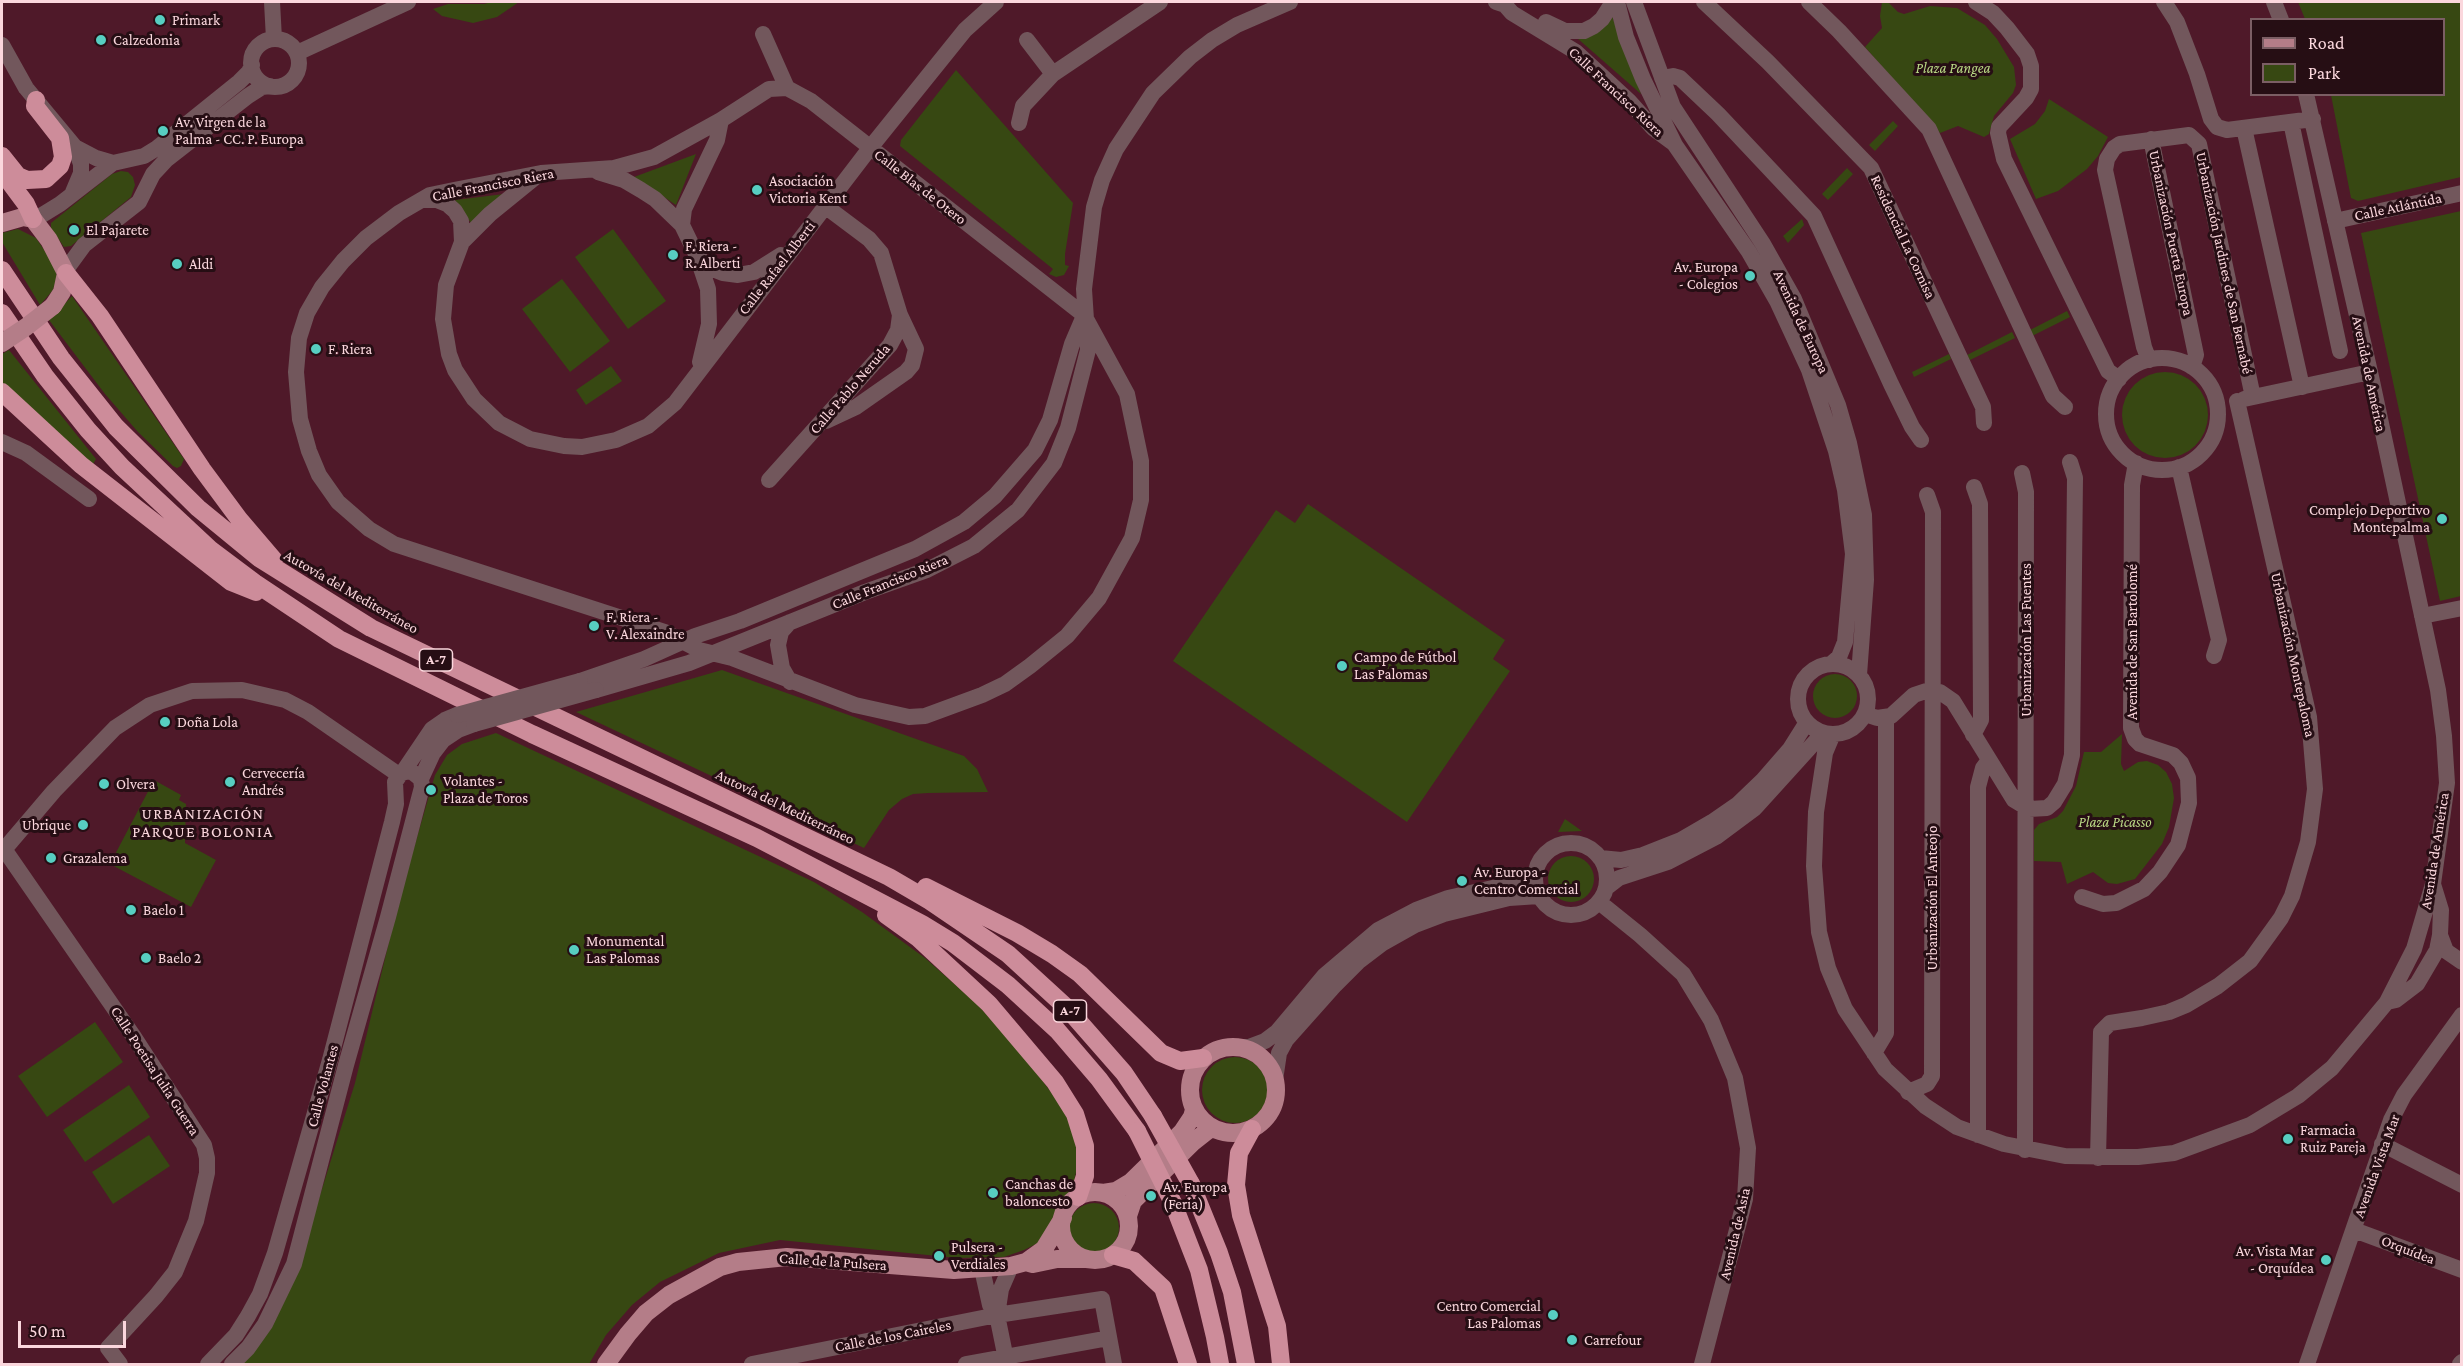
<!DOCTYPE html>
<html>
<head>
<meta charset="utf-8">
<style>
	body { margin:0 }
	#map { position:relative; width:2463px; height:1366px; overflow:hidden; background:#4f1929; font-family:"Crimson Pro",serif }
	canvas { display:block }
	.frame { position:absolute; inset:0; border:3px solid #fbd7dd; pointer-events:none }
	.legend { position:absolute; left:2250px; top:18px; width:195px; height:78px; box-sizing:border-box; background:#260e14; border:2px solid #7b5e64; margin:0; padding:8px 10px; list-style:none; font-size:18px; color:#fbd7dd }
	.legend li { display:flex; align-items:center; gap:12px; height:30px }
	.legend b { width:30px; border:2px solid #7b5e64 }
	.scale { position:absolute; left:18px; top:1321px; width:108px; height:27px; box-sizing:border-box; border:3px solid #fbd7dd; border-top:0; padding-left:8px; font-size:18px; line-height:21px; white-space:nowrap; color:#fbd7dd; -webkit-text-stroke:4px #260e14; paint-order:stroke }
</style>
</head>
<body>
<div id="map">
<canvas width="2463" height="1366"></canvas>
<div class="frame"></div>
<ul class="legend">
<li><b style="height:8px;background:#b47d88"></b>Road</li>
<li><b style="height:16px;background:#374812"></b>Park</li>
</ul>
<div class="scale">50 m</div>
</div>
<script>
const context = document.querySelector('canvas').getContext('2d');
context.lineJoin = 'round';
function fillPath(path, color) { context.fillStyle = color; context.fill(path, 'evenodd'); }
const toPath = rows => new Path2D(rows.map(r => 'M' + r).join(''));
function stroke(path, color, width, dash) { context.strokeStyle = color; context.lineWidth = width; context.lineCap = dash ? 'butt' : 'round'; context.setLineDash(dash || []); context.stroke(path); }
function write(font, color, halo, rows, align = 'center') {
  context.font = font + ' "Crimson Pro",serif'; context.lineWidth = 6; context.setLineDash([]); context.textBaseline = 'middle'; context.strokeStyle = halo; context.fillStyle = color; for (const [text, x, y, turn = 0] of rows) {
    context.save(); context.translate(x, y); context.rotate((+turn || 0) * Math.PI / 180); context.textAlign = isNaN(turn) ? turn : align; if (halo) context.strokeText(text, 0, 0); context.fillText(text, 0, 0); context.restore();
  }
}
const green = toPath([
	[492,2,519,2,497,17,473,23,442,16,433,9,448,4,484,4],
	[1882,2,1888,2,1898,12,1904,14,1930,6,1957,8,1985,25,1997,39,2014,67,2016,85,2013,93,1994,116,1989,134,1984,137,1958,126,1940,133,1865,47,1882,28,1880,16],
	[2298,2,2461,2,2461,177,2358,201,2351,198,2331,95,2444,94,2444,20,2305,19],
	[1612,16,1641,94,1577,38],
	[956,70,1073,203,1065,254,1065,265,1069,266,1064,275,1056,277,1049,274,1053,269,900,146,901,140],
	[2049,99,2108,137,2098,156,2087,169,2058,191,2036,199,2010,139,2035,124,2045,111],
	[1893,121,1898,126,1875,151,1869,145],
	[696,154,676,205,634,177],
	[1847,168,1853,174,1828,200,1822,194],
	[121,171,128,172,133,177,135,185,131,197,71,246,64,247,51,228,51,223,112,174],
	[504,194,471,223,455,200],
	[2461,211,2461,596,2440,601,2361,233],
	[1802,219,1804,225,1788,243,1783,236],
	[18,229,36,238,55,266,57,277,53,290,40,305,2,242,2,233],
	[613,229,666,301,628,329,575,257],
	[562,279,610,341,570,372,522,309],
	[72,296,184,459,181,466,177,468,173,466,138,432,105,394,49,320],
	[2067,311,2070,317,2032,336,2030,330],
	[2012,332,2015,338,1970,360,1967,355],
	[9,350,96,459,92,466,2,383,2,354],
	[1949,354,1951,359,1914,377,1912,372],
	[611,366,622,381,586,405,576,390],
	'2122 415a43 43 0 1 1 86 0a43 43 0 1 1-86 0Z',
	[1308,504,1505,640,1493,659,1510,671,1407,822,1173,661,1276,510,1295,523],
	[722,670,964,756,977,769,988,792,928,793,913,794,902,799,889,810,864,848,576,712],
	'1813 696a22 22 0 1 1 44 0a22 22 0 1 1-44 0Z',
	[496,733,814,882,862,912,925,958,978,1005,1026,1059,1069,1116,1077,1146,1077,1167,1073,1187,1061,1204,1042,1241,1024,1250,1004,1257,957,1258,780,1240,719,1253,660,1282,632,1305,606,1335,589,1364,242,1364,297,1269,355,1083,400,896,435,775,447,755,462,744],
	[2122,734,2121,764,2124,771,2138,762,2147,761,2158,765,2166,772,2172,784,2174,798,2169,827,2162,844,2135,879,2117,884,2108,883,2093,872,2067,884,2061,862,2034,861,2034,830,2039,824,2057,817,2063,811,2076,786,2084,752,2101,752],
	[154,780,181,795,179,800,186,804,185,843,216,860,191,907,110,864],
	[1565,819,1582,831,1558,832],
	'1548 879a23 23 0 1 1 46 0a23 23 0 1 1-46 0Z',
	[95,1022,123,1062,47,1117,18,1076],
	'1202 1090a33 33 0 1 1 66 0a33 33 0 1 1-66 0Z',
	[129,1085,150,1117,85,1162,63,1130],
	[149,1135,170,1166,113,1204,92,1172],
	'1069 1228a25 25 0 1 1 50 0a25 25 0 1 1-50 0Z'
]);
const minor = toPath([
	[272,2,274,39],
	[1496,2,1505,5,1512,13,1576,52,1629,101,1653,128,1672,142],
	[1617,2,1626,37,1643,79,1675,145,1749,252,1777,301,1809,370,1836,451,1845,490,1853,554,1845,642,1839,657,1831,664],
	[1634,2,1673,107,1763,244,1794,299,1838,405,1849,443,1864,515,1866,580,1859,675],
	[1704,2,1768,62,1871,168,1983,407,1984,423],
	[1809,2,1839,31,1929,129,2053,396,2065,407],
	[1976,2,1993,13,2007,28,2027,54,2031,66,2031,89,2026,98,1999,127,1998,133,2004,159,2108,371,2119,379],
	[2164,2,2177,22,2197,74,2211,119,2217,127,2227,130,2313,119],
	[2274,2,2281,20],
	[1546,22,1565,31,1584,31,1594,26,1602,19,1613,2],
	[763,34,787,88],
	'251 63a24 24 0 1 1 48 0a24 24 0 1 1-48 0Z',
	[1027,40,1053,74],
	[2,45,26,88,75,147,81,164,81,173,73,192],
	[297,53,408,2],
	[1662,78,1673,76,1680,78,1718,114,1814,216,1891,384,1912,427,1921,440],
	[787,88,811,101,1084,315,1127,394,1141,461,1141,500,1132,538,1099,598,1067,636,1030,666,1005,684,982,695,925,716,909,717,855,705,732,658,699,650,665,632,394,544,369,529,338,502,319,475,309,451,300,419,296,372,299,338,307,313,322,287,343,261,366,238,399,213,430,195,454,190,541,173,614,168,654,157,721,120,769,89,787,88],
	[2291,122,2340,351],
	[1019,123,1023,106,1053,74,1160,2],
	[2244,128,2302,387],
	[2151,139,2196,355,2192,367],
	[75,147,96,158,113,163],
	[598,172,624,180,641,190,655,199,682,225,697,256,708,289,709,324,700,362],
	[425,200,437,200,447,204,455,211,461,221,462,242,446,285,443,319,449,354,455,370,474,399,499,423,530,439,564,446,582,447,616,440,648,426,675,403,870,148,965,30,996,2],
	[34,220,60,204,113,163,144,156,157,148,239,82,249,72,252,65],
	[2335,221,2462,193],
	[682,225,684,209,717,140,721,120],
	[462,242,490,214,538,175],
	[698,257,708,267,723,273,738,275,754,272,781,255],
	[65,271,84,245,139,202,153,174,166,160,248,96,262,87,270,86],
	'2106 414a56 56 0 1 1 112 0a56 56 0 1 1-112 0Z',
	[2149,360,2144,347,2105,170,2107,159,2114,148,2120,144,2189,135,2199,144,2253,397],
	[2244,399,2370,372],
	[826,421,856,407,906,372,912,365,916,349,900,315],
	[2,442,26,453,89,499],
	[2179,467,2219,640,2214,656],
	[2022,473,2026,492,2025,1150],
	[769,480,890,345,898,330,900,315,881,253,869,239,825,206],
	[2422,616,2462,608],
	[790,622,781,632,778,645,782,668,790,682],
	'1798 699a35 35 0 1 1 70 0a35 35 0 1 1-70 0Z',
	[580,681,644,659,695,636,740,621,915,549,964,522,995,496,1035,450,1050,420,1072,344,1084,316],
	[596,690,689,663,865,592,927,570,974,546,1018,510,1054,463,1068,428,1088,350,1084,289,1094,207,1102,180,1116,149,1153,93,1190,57,1212,40,1237,25,1290,2],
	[1865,714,1877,718,1891,716,1914,695,1929,690,1940,692,1953,701,2014,800,2029,809,2047,808,2054,802,2065,784,2072,755,2075,478,2070,462],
	[1833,734,1825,753,1816,812,1814,866,1819,932,1828,968,1845,1009,1885,1069,1925,1106,1957,1127,2004,1144,2065,1156,2138,1157,2174,1153,2250,1125,2298,1096,2332,1068,2387,1002,2414,949,2433,884,2447,783,2444,736,2438,690,2370,372,2306,94],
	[1973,735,1981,720,1980,504,1974,487],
	[403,772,432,729,445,720,457,715],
	[421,779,433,753,443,740,458,730,474,724],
	'1535 879a36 36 0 1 1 72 0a36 36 0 1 1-72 0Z',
	[2,846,134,1037,204,1145,207,1158,207,1173,196,1221,175,1272,156,1296,108,1348,120,1364],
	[2,852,54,791,115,728,150,705,192,691,242,690,285,700,308,712,399,775],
	[1600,858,1621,860,1643,855,1681,840,1712,822,1738,804,1763,780,1790,749,1807,722],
	[1606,888,1619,878,1668,862,1716,837,1755,808,1823,733],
	[2082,897,2103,904,2116,903,2144,889,2160,872,2178,845,2189,803,2188,778,2181,763,2173,755,2140,744,2135,739,2131,728,2132,485,2136,463],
	[1599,902,1640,935,1683,974,1711,1020,1735,1078,1748,1148,1745,1199,1702,1364],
	[2440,935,2446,951,2462,962],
	[2387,1002,2396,1000,2417,984,2437,950,2440,935,2441,910,2433,884],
	[1239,1047,1249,1047,1265,1041,1277,1032,1325,975,1378,930,1416,910,1448,898,1506,885,1536,874],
	[1874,1053,1886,1033,1886,718],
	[1275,1080,1279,1053,1286,1040,1335,985,1358,962,1383,943,1415,925,1444,914,1509,898,1539,896],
	[1908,1092,1927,1084,1932,1076,1933,512,1927,495],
	[1978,1135,1978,787,1983,768,1989,760],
	[2382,1144,2462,1185],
	[2098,1158,2101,1032,2110,1023,2142,1018,2169,1012,2186,1005,2218,986,2250,961,2281,918,2292,896,2308,842,2315,789,2309,717,2237,401],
	[2354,1230,2462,1270],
	[982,1269,990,1305,997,1315],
	[208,1364,236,1335,248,1316,260,1294,275,1253,330,1060,392,822,396,804,395,782,401,773,411,771,421,779,422,787,388,917,346,1065,294,1264,265,1324,248,1348,232,1364],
	[752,1364,997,1315,1102,1299,1114,1364],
	[966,1364,1109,1338],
	[1007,1364,997,1315,1001,1289,1011,1266],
	[2307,1364,2391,1120,2404,1095,2462,1015],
	[2460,1364,2462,1362]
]);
const major = toPath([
	[2,223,23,217,33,219,49,240,66,273,62,292,53,306],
	'1190 1090a43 43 0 1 1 86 0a43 43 0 1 1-86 0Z',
	'1061 1226a34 34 0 1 1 68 0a34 34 0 1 1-68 0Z',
	[1103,1193,1116,1191,1131,1182,1182,1132,1192,1117,1194,1110],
	[1128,1216,1133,1201,1192,1143,1211,1128],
	[1026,1262,1033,1264,1057,1259,1086,1259],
	[606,1364,628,1334,646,1313,669,1295,720,1267,738,1262,787,1257,954,1270,1011,1266,1026,1262,1044,1249,1063,1218]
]);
const highway = toPath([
	[2,156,18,176,27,180,46,179,60,166,63,157,60,138,35,106,36,100],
	[2,172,26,204,33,219],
	[2,270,61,358,116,427,198,508,259,558,371,628,889,877,930,901,1008,954,1067,1008,1124,1073,1153,1116],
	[66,273,100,316,202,469,239,519,274,560],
	[2,313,45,376,88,430,122,467,211,550,255,583,339,639,532,734,757,838,922,924,953,943,1008,985,1057,1030,1099,1079,1137,1131],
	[2,392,81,465,231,582,256,592],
	[926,887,1017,933,1052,954,1080,974,1161,1053,1180,1061,1203,1058],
	[886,915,918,938,989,1004,1055,1082,1075,1114,1085,1146,1085,1176,1078,1197],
	[1252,1129,1239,1153,1236,1185,1241,1215,1277,1326,1281,1364],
	[1191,1184,1219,1253,1232,1292,1246,1364],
	[1173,1203,1199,1270,1215,1337,1220,1364],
	[1113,1255,1134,1261,1163,1288,1188,1364]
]);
const minorBridge = toPath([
	[457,715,580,681],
	[474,724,596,690]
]);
const majorBridge = toPath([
	[2,343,26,327,53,306]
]);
const highwayBridge = toPath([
	[1153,1116,1191,1184],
	[1137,1131,1173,1203]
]);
const markers = [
	[160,20,6,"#57cec1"],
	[101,40,6,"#57cec1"],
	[163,131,6,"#57cec1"],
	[757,190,6,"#57cec1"],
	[74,230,6,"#57cec1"],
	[673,255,6,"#57cec1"],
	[177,264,6,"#57cec1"],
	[1750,276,6,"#57cec1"],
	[316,349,6,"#57cec1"],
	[2442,519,6,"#57cec1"],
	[594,626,6,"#57cec1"],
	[1342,666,6,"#57cec1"],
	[165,722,6,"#57cec1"],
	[230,782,6,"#57cec1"],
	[104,784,6,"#57cec1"],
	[431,790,6,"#57cec1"],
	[83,825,6,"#57cec1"],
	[51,858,6,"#57cec1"],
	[1462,881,6,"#57cec1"],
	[131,910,6,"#57cec1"],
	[574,950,6,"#57cec1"],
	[146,958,6,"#57cec1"],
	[2288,1139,6,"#57cec1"],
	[993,1193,6,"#57cec1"],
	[1151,1196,6,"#57cec1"],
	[939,1256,6,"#57cec1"],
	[2326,1260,6,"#57cec1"],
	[1553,1315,6,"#57cec1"],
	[1572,1340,6,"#57cec1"]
];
const shields = [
	[436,660,33],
	[1070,1011,33]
];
const shieldNames = [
	["A-7",436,660],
	["A-7",1070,1011]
];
const poiNames = [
	["Primark",172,20],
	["Calzedonia",113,40],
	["Av. Virgen de la",175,122],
	["Palma - CC. P. Europa",175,139],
	["Asociación",769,181],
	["Victoria Kent",769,198],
	["El Pajarete",86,230],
	["F. Riera -",685,246],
	["R. Alberti",685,263],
	["Aldi",189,264],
	["Av. Europa",1738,267,"right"],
	["- Colegios",1738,284,"right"],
	["F. Riera",328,349],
	["Complejo Deportivo",2430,510,"right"],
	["Montepalma",2430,527,"right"],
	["F. Riera -",606,617],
	["V. Alexaindre",606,634],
	["Campo de Fútbol",1354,657],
	["Las Palomas",1354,674],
	["Doña Lola",177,722],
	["Cervecería",242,773],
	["Andrés",242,790],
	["Volantes -",443,781],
	["Plaza de Toros",443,798],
	["Olvera",116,784],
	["Ubrique",71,825,"right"],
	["Grazalema",63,858],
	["Av. Europa -",1474,872],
	["Centro Comercial",1474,889],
	["Baelo 1",143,910],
	["Monumental",586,941],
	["Las Palomas",586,958],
	["Baelo 2",158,958],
	["Farmacia",2300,1130],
	["Ruiz Pareja",2300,1147],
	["Canchas de",1005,1184],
	["baloncesto",1005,1201],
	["Av. Europa",1163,1187],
	["(Feria)",1163,1204],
	["Pulsera -",951,1247],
	["Verdiales",951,1264],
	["Av. Vista Mar",2314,1251,"right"],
	["- Orquídea",2314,1268,"right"],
	["Centro Comercial",1541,1306,"right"],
	["Las Palomas",1541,1323,"right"],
	["Carrefour",1584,1340]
];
const parkNames = [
	["Plaza Pangea",1953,68],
	["Plaza Picasso",2115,822]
];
const streetNames = [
	["Calle Francisco Riera",1616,92,43],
	["Calle Francisco Riera",493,185,-11],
	["Calle Blas de Otero",920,187,38],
	["Calle Atlántida",2398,207,-12],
	["Urbanización Puerta Europa",2171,233,78],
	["Residencial La Cornisa",1903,237,65],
	["Urbanización Jardines de San Bernabé",2224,263,78],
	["Calle Rafael Alberti",777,268,-52],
	["Avenida de Europa",1801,322,65],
	["Avenida de América",2369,374,78],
	["Calle Pablo Neruda",850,389,-49],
	["Calle Francisco Riera",890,582,-22],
	["Autovía del Mediterráneo",351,592,30],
	["Urbanización Las Fuentes",2026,640,-90],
	["Avenida de San Bartolomé",2132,642,-90],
	["Urbanización Montepaloma",2293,655,78],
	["Autovía del Mediterráneo",785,807,26],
	["Avenida de América",2435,851,-81],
	["Urbanización El Anteojo",1932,898,-90],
	["Calle Poetisa Julia Guerra",155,1071,57],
	["Calle Volantes",323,1086,-75],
	["Avenida Vista Mar",2377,1166,-70],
	["Avenida de Asia",1735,1234,-77],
	["Orquídea",2408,1250,21],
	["Calle de la Pulsera",833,1262,4],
	["Calle de los Caireles",893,1336,-11]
];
const neighbourhoodNames = [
	["URBANIZACIÓN",203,814],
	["PARQUE BOLONIA",203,832]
];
fillPath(green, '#374812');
stroke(minor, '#72575c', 16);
stroke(major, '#b47d88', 18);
stroke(highway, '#cd8c9a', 18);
stroke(minorBridge, '#72575c', 16);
stroke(majorBridge, '#b47d88', 18);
stroke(highwayBridge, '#cd8c9a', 18);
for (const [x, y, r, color] of markers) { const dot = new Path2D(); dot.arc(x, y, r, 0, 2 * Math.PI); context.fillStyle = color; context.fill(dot); stroke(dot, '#260e14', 2); }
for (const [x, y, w] of shields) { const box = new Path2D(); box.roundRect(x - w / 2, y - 11, w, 22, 4.5); context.fillStyle = '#260e14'; context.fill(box); stroke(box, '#fbd7dd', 1.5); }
write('bold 14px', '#fbd7dd', null, shieldNames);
write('15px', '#fbd7dd', '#260e14', poiNames, 'left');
write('italic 15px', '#b9d885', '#260e14', parkNames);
write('15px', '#fbd7dd', '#260e14', streetNames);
context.letterSpacing = '1.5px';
write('16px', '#fbd7dd', '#260e14', neighbourhoodNames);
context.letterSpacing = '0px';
</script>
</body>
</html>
